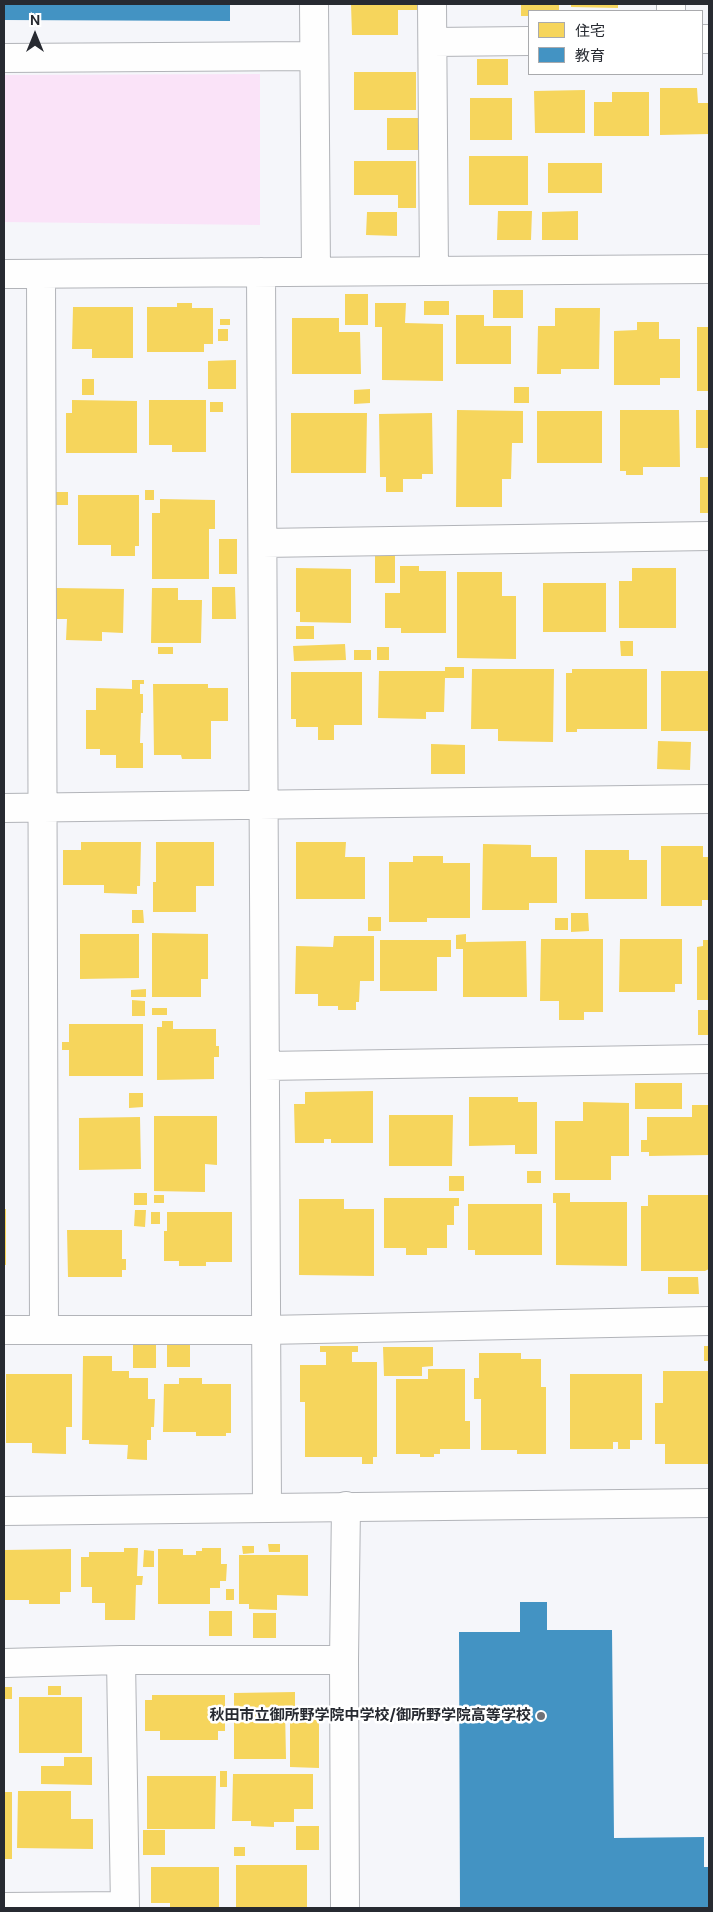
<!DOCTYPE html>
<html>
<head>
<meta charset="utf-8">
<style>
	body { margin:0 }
	#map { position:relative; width:713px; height:1912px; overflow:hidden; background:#f5f6fa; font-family:"DM Sans","Noto Sans JP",sans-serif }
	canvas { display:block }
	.frame { position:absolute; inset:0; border:5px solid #272a31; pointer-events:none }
	.legend { position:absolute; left:528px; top:10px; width:175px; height:65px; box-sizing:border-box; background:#fff; border:1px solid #a9aaad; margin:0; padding:6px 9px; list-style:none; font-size:15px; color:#272a31 }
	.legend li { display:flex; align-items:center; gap:10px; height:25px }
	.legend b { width:25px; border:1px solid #a9aaad }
	.north { position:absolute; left:10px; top:10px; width:50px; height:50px; -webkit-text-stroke:4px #fff; paint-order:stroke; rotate:0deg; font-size:14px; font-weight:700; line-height:20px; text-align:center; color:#272a31 }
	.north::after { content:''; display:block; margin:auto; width:18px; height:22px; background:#272a31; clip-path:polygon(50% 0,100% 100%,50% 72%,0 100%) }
</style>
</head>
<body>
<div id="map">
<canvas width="713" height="1912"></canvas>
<div class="frame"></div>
<ul class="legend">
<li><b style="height:14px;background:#f6d55c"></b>住宅</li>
<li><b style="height:14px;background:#4393c3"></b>教育</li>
</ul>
<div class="north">N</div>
</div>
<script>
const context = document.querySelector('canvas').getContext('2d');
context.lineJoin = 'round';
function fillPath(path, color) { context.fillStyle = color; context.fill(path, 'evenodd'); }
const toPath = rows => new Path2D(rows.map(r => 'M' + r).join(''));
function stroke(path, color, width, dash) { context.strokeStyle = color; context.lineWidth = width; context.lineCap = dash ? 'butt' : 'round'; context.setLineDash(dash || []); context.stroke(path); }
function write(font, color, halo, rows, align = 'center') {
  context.font = font + ' "DM Sans","Noto Sans JP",sans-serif'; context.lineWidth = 5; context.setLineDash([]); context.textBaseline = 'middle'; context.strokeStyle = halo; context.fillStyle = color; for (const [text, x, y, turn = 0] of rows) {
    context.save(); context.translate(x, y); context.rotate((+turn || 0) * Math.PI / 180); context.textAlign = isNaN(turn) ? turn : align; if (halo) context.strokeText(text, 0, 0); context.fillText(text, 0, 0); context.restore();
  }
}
const green = toPath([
	[260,74,260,225,4,222,4,75]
]);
const homes = toPath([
	[351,4,417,4,417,10,398,10,398,35,352,35],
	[521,4,559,4,559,11,529,11,529,16,521,16],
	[571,4,618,4,618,8,571,7],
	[477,59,508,59,508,85,477,85],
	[354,72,416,72,416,110,354,110],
	[660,88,697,88,698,103,709,103,709,134,660,135],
	[585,90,585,133,535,133,534,91],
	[612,92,649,92,649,136,594,136,594,102,612,102],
	[470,98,512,98,512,140,470,140],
	[387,118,418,118,418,150,387,150],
	[469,156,528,156,528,205,469,205],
	[354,161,416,161,416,208,398,208,398,195,354,195],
	[548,163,602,163,602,193,548,193],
	[498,211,532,211,531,240,497,240],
	[578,211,578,240,542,240,542,212],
	[367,212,397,212,397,236,366,235],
	[493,290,523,290,523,318,493,318],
	[345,294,368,294,368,325,345,325],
	[424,301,449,301,449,315,424,315],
	[177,303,192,303,192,308,213,308,213,344,204,344,204,352,147,352,147,307,177,307],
	[375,303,406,303,405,323,443,324,443,381,382,380,382,327,375,327],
	[73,307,133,307,133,358,92,358,92,349,72,349],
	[555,308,600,308,599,369,561,369,561,374,537,374,538,326,555,326],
	[456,315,484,315,484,326,511,326,511,364,456,364],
	[292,318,339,318,339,332,360,332,361,374,292,374],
	[220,319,230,319,230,325,220,325],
	[637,322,659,322,659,339,680,339,680,378,660,378,660,385,614,385,614,331,637,330],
	[697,327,709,327,709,391,697,391],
	[218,329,228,329,228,341,218,341],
	[236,360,236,389,208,389,208,361],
	[82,379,94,379,94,395,82,395],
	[514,387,529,387,529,403,514,403],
	[370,389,370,403,354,404,354,390],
	[72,400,137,401,137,453,66,453,66,413,72,413],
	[149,400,206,400,206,452,172,452,172,445,149,445],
	[210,402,223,402,223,412,210,412],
	[457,410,523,411,523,443,512,443,511,479,502,479,502,507,456,507],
	[620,410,679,410,680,467,643,467,643,475,626,475,626,471,620,471],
	[696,410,709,410,709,448,696,448],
	[537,411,602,411,602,463,537,463],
	[291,413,367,413,366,473,291,473],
	[432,413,433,474,422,474,422,479,403,479,403,492,386,492,386,477,380,477,379,414],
	[700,477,709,477,709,513,700,513],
	[145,490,154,490,154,500,145,500],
	[55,492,68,492,68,505,55,505],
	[78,495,139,495,139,546,135,546,135,556,111,556,111,545,78,545],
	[160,499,215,500,215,529,209,529,209,579,152,579,152,513,160,513],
	[219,539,237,539,237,574,219,574],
	[375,553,395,553,395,583,375,583],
	[400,566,419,566,419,571,446,571,446,633,401,633,401,628,385,628,385,593,400,593],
	[296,568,351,569,351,623,300,622,300,612,296,612],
	[632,568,676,568,676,628,619,628,619,581,632,581],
	[457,572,502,572,502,596,516,596,516,659,457,658],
	[543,583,606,583,606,632,543,632],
	[212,587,235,587,236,619,212,619],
	[56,588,124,589,123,633,102,632,102,641,66,640,67,619,56,619],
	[152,588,178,588,178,600,202,600,201,643,151,643],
	[296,626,314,626,314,639,296,639],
	[620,641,633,641,633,656,621,656],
	[345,644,346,660,294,661,293,646],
	[158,647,173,647,173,654,158,654],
	[377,647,389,647,389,660,377,660],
	[354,650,371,650,371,660,354,660],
	[445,667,464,667,464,678,445,678,444,712,426,712,426,719,378,718,379,671,445,671],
	[472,669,554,669,553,742,498,741,498,729,471,729],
	[572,669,647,669,647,729,577,729,577,732,566,732,566,673,572,673],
	[661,671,709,671,709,731,661,731],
	[291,672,362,672,362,725,334,725,334,740,318,740,318,727,296,727,296,719,291,719],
	[132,680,144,680,144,684,140,684,140,694,143,694,143,713,141,713,140,743,143,743,143,768,116,768,116,755,100,755,100,749,86,749,86,710,96,710,96,688,132,689],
	[153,684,208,684,208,688,228,688,228,721,211,721,211,759,182,759,181,755,154,755],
	[658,741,691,742,690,770,657,769],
	[431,744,465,745,465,774,431,774],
	[81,842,141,842,140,886,137,886,137,894,104,893,104,885,63,885,63,850,81,850],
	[156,842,214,842,214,886,196,886,196,912,153,912,153,882,156,882],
	[296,842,346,842,345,857,365,857,365,899,296,899],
	[483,844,531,845,531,857,557,857,557,903,529,903,529,910,482,910],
	[661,846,703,846,703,857,709,857,709,900,702,900,702,906,661,906],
	[585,850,629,850,629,860,647,860,647,899,585,899],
	[413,856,443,856,443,863,470,863,470,918,427,918,427,922,389,922,389,862,413,862],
	[132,910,143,910,144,923,132,923],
	[571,913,588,913,589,931,571,932],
	[368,917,381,917,381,931,368,931],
	[555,918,568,918,568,930,555,930],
	[152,933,208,934,208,979,201,979,201,997,152,997],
	[80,934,139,934,139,978,80,979],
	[466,934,466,942,526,941,527,997,463,997,463,949,456,949,456,935],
	[334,936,374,936,374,981,360,981,359,1002,356,1002,356,1010,338,1010,338,1006,318,1006,318,994,295,994,296,946,333,947],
	[541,939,603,939,603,1012,584,1012,584,1020,559,1020,559,1001,540,1001],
	[620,939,682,939,682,984,675,984,675,992,619,992],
	[380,940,451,940,451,957,437,957,437,991,380,991],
	[703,940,709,940,709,1000,697,1000,697,947,703,946],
	[146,989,146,997,131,997,131,990],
	[132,1000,145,1001,145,1016,132,1016],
	[152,1008,167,1008,167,1015,152,1015],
	[698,1010,709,1010,709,1035,698,1035],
	[162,1021,173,1021,173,1029,216,1029,216,1046,219,1046,219,1057,214,1057,214,1079,157,1080,157,1027,162,1027],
	[69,1024,143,1024,143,1076,69,1076,69,1050,62,1050,62,1042,69,1042],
	[635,1083,682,1083,682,1109,635,1109],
	[373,1091,373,1143,331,1143,331,1139,324,1139,324,1143,295,1143,294,1104,305,1104,305,1092],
	[129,1093,143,1093,143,1107,129,1108],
	[469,1097,518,1097,518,1102,537,1102,537,1154,515,1154,515,1145,469,1146],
	[583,1102,629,1103,629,1156,611,1156,611,1180,555,1180,555,1121,583,1121],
	[692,1105,709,1105,709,1155,649,1156,649,1152,641,1152,641,1140,647,1140,647,1117,692,1117],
	[389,1115,453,1115,452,1166,389,1166],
	[154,1116,217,1116,217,1165,205,1164,205,1192,154,1191],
	[140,1117,141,1169,79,1170,79,1118],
	[527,1171,541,1171,541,1183,527,1183],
	[449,1176,464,1176,464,1191,449,1191],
	[134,1193,147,1193,147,1205,134,1205],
	[553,1193,570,1193,570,1202,627,1202,627,1266,556,1265,556,1203,553,1203],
	[154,1195,164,1195,164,1203,154,1203],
	[648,1195,709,1195,709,1269,705,1271,641,1271,641,1206,648,1206],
	[384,1198,459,1198,459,1206,454,1206,454,1225,447,1225,447,1248,427,1248,427,1255,406,1255,406,1248,384,1248],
	[299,1199,344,1199,344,1209,374,1209,374,1276,299,1275],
	[468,1204,542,1204,542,1255,475,1255,475,1250,468,1250],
	[4,1209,6,1209,6,1265,4,1265],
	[135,1210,146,1210,145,1227,134,1226],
	[151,1212,160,1212,160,1224,151,1224],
	[167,1212,232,1212,232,1262,206,1262,206,1266,179,1266,179,1261,164,1261,164,1231,167,1231],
	[67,1230,122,1230,122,1259,126,1259,126,1270,122,1270,122,1277,68,1277],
	[668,1277,698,1277,699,1294,668,1294],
	[133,1343,156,1343,156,1368,133,1368],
	[167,1343,190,1343,190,1367,167,1367],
	[320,1346,358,1346,358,1352,352,1352,352,1362,377,1362,377,1457,373,1457,373,1464,362,1464,362,1457,305,1457,305,1402,300,1402,300,1365,326,1365,326,1352,320,1352],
	[704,1346,709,1346,709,1361,704,1361],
	[383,1347,433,1347,433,1366,422,1367,422,1376,384,1376],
	[479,1353,521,1353,521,1359,541,1359,541,1387,546,1387,546,1454,517,1454,517,1450,481,1450,481,1399,474,1399,474,1378,479,1378],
	[83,1356,112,1356,112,1371,129,1371,129,1378,148,1378,148,1399,155,1399,154,1427,151,1427,151,1440,147,1440,147,1460,127,1459,128,1445,89,1444,89,1440,82,1440],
	[428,1369,465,1369,465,1421,470,1421,470,1449,440,1449,440,1454,434,1454,434,1457,420,1457,420,1454,396,1454,396,1379,428,1379],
	[663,1371,709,1371,709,1464,665,1464,665,1444,655,1444,655,1403,663,1403],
	[6,1374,72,1374,72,1427,66,1427,66,1454,32,1453,32,1443,6,1443],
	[570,1374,642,1374,642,1440,630,1440,630,1449,618,1449,618,1442,613,1442,613,1449,570,1449],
	[179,1378,202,1378,202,1384,231,1384,231,1433,226,1433,226,1436,196,1436,196,1432,163,1432,164,1384,179,1384],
	[268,1544,280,1544,280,1552,269,1552],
	[242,1546,254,1546,254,1553,243,1554],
	[124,1548,138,1548,137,1576,143,1576,142,1585,136,1585,135,1620,105,1620,105,1603,92,1603,92,1587,81,1587,81,1557,89,1557,89,1552,124,1552],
	[202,1548,221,1548,221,1564,227,1564,226,1581,220,1581,220,1588,210,1588,210,1604,158,1604,158,1549,183,1549,183,1555,196,1555,196,1551,202,1551],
	[71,1549,71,1592,60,1592,60,1604,29,1604,29,1600,4,1600,4,1550],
	[144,1550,154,1551,154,1567,143,1567],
	[239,1555,308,1555,308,1596,277,1595,277,1610,249,1609,249,1604,239,1604],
	[226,1589,234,1589,234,1600,226,1600],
	[209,1611,232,1611,232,1636,209,1636],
	[253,1613,276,1613,276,1638,253,1638],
	[48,1686,61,1686,61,1695,48,1695],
	[4,1687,12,1687,12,1699,4,1699],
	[295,1692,295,1709,285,1709,286,1759,234,1759,234,1693],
	[152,1695,225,1695,225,1731,218,1731,218,1740,160,1740,160,1731,145,1731,145,1700,152,1700],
	[19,1697,82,1697,82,1753,19,1753],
	[290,1713,319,1713,319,1768,290,1767],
	[64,1757,92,1757,92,1785,41,1784,41,1766,64,1766],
	[220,1771,227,1771,227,1787,220,1787],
	[233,1774,313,1774,313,1809,294,1809,294,1822,274,1822,274,1827,251,1826,251,1821,232,1821],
	[147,1776,216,1776,215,1829,147,1829],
	[18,1791,71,1791,71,1819,93,1819,93,1849,17,1848],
	[4,1792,12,1792,12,1859,4,1859],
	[296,1826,319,1826,319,1850,296,1850],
	[143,1830,165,1830,165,1855,143,1855],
	[234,1847,245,1847,245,1856,234,1856],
	[236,1865,307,1865,307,1908,236,1908],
	[151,1867,219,1867,219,1908,170,1908,170,1903,151,1903]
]);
const schools = toPath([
	[4,4,230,4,230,21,4,20],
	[520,1602,547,1602,547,1630,612,1630,614,1838,704,1837,704,1867,709,1867,709,1908,460,1908,459,1632,520,1632]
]);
const street = toPath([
	[314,4,316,272],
	[432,4,434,271],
	[671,4,671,11],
	[702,39,709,39],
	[433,42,529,41],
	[4,58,314,56],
	[261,272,267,1507],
	[4,274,709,269],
	[41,274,44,1330],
	[263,543,709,536],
	[4,808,709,799],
	[265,1066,709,1059],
	[4,1330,266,1330,709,1321],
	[121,1660,125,1908],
	[4,1663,121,1660,344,1660],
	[4,1907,125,1906],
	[345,1908,344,1660,346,1506]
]);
const secondary = toPath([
	[4,1511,709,1503]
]);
const markers = [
	[541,1716,5,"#6f7177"]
];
const poiNames = [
	["秋田市立御所野学院中学校/御所野学院高等学校",531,1716]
];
fillPath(green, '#fae3f8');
fillPath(homes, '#f6d55c');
fillPath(schools, '#4393c3');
stroke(street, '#b2b4b9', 30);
stroke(secondary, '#b2b4b9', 30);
stroke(street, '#fefefe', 28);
stroke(secondary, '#fefefe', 28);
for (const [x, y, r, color] of markers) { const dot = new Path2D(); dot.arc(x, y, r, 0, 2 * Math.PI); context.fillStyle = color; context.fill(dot); stroke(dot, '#fff', 2); }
write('bold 15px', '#272a31', '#fff', poiNames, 'right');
</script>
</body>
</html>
